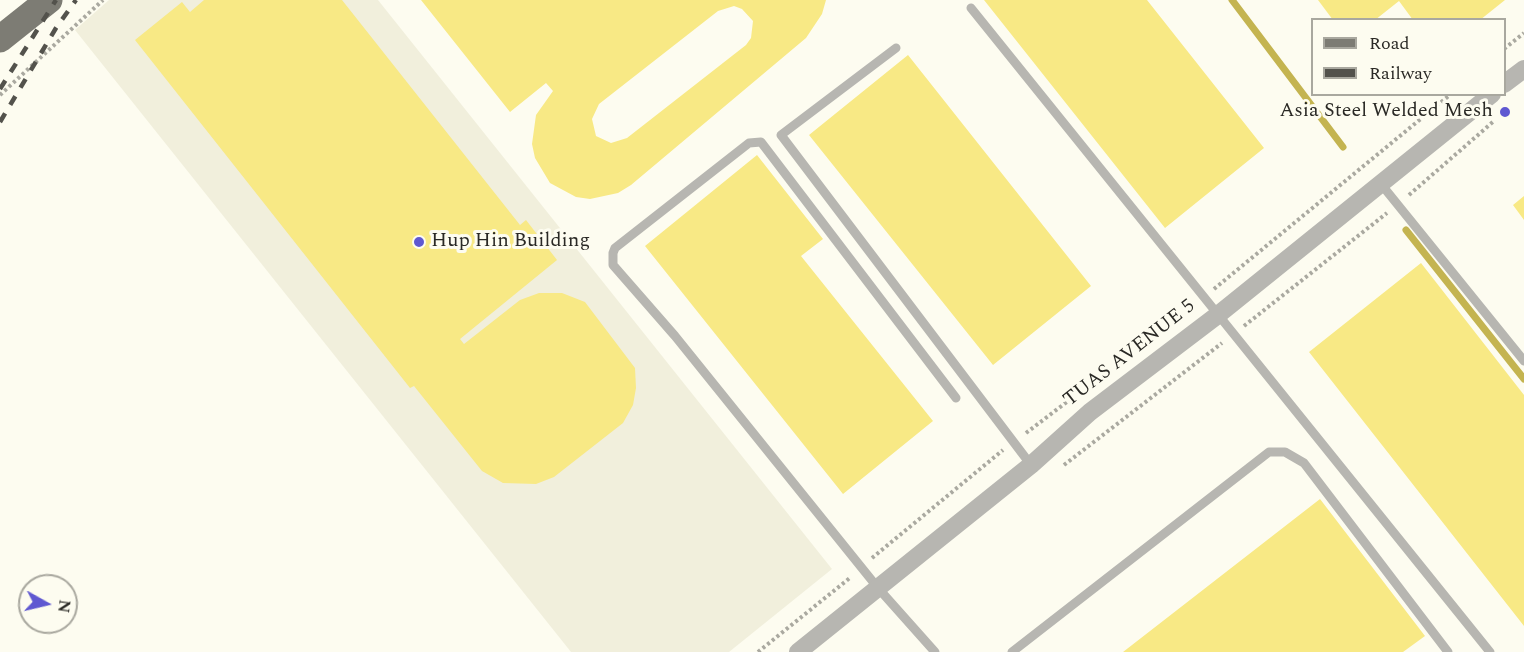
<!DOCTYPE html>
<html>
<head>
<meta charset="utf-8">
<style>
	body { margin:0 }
	#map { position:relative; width:1524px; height:652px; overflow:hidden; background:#fdfcf0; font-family:Spectral,serif }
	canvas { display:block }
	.legend { position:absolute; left:1311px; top:18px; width:195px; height:78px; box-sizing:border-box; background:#fdfcf0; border:2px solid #a9a89f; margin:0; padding:8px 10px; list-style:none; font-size:18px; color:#2a2925 }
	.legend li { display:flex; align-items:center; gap:12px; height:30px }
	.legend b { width:30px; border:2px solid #a9a89f }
	.north { position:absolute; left:18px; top:574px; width:60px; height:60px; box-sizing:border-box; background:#fdfcf0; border:2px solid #a9a89f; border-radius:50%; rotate:98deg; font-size:16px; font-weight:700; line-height:24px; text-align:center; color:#2a2925 }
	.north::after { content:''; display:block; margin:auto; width:21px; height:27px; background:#5f58d1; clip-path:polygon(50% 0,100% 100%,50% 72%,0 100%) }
</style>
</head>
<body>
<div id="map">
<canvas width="1524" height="652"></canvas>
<ul class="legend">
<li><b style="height:8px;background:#7d7c74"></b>Road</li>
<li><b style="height:8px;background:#53524c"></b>Railway</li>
</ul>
<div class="north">N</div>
</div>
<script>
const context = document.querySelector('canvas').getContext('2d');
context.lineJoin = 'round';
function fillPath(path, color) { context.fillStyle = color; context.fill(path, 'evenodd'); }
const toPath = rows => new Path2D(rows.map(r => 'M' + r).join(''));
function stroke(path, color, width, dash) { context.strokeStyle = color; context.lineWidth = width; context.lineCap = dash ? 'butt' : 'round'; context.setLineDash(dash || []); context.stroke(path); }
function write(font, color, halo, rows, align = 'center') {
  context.font = font + ' Spectral,serif'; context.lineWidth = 6; context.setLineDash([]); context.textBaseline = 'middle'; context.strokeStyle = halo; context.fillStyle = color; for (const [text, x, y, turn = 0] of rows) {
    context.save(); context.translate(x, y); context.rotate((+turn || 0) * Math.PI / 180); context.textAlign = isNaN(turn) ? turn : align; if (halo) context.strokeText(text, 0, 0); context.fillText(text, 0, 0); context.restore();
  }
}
const built = toPath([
	[109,0,378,0,832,569,729,652,571,652,75,30]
]);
const stream = toPath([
	[1232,0,1343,147],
	[1406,230,1524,379]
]);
const building = toPath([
	[204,0,342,0,520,225,526,220,557,260,460,339,464,344,520,300,539,293,562,293,585,302,635,368,636,388,633,405,623,423,554,477,536,484,503,483,482,471,414,386,410,388,135,40,182,2,190,12],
	[421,0,826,0,822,14,806,38,631,185,618,193,590,199,576,197,550,183,535,158,532,144,536,115,553,91,546,83,510,112],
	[734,6,742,9,753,21,751,38,746,45,627,138,611,143,596,136,592,119,599,104,718,11],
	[984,0,1147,0,1264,148,1165,228],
	[1318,0,1505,0,1480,20,1413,20,1399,1,1375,20,1333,20],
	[908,55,1091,286,993,365,809,135],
	[757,155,823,239,801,256,933,421,843,494,645,246],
	[1524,196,1524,220,1513,205],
	[1421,263,1524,395,1524,626,1309,352],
	[1320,499,1425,636,1403,652,1123,652]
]);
const path = toPath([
	[1504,49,1524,33],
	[0,95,103,0],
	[1409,195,1494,121],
	[1214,289,1451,94],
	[1244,326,1387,213],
	[1026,433,1072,398],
	[1064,465,1222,343],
	[872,558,1003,450],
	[758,652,851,577]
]);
const service = toPath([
	[971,8,1490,652],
	[896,48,781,135,1031,465],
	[1381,184,1524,361],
	[935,652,878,588,675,336,613,265,613,253,615,248,749,143,761,142,956,398],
	[1012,652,1269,452,1285,452,1304,463,1448,652]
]);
const minor = toPath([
	[1504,84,1524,69],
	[798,652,1031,465,1090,412,1219,314,1492,94]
]);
const primary = toPath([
	[0,39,49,0]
]);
const rail = toPath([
	[0,89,56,0],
	[0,122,56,28,76,0]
]);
const markers = [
	[1505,112,6,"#5f58d1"],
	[419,242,6,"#5f58d1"]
];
const poiNames = [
	["Asia Steel Welded Mesh",1493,112],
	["Hup Hin Building",431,242,"left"]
];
const streetNames = [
	["TUAS AVENUE 5",1130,354,-38]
];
fillPath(built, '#f1efdc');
stroke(stream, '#c4b450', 7);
fillPath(building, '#f8e985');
stroke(path, '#aaa9a0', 4, [3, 3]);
stroke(service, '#b7b6b1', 9);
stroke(minor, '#b7b6b1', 18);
stroke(primary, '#7d7c74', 27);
stroke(rail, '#53524c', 4.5, [10, 10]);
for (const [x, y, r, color] of markers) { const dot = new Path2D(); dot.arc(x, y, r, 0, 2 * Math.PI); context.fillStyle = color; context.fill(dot); stroke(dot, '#fdfcf0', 2); }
write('20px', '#2a2925', '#fdfcf0', poiNames, 'right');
write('20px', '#2a2925', '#fdfcf0', streetNames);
</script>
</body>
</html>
